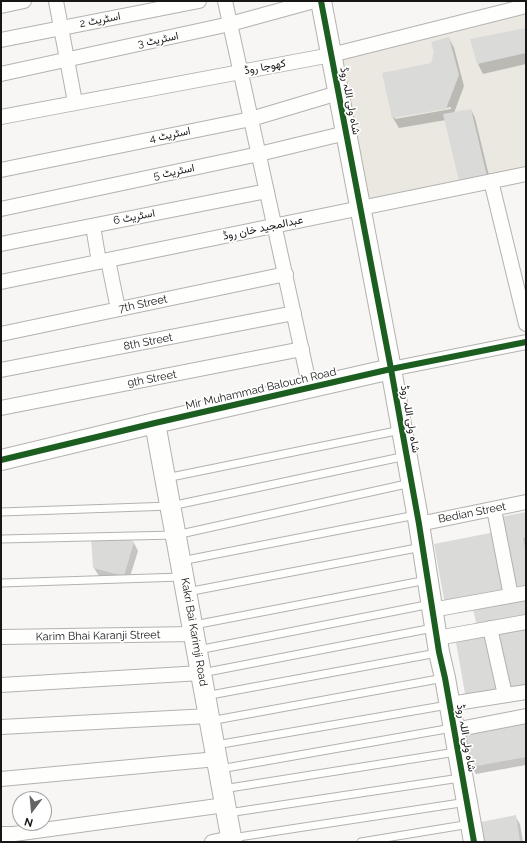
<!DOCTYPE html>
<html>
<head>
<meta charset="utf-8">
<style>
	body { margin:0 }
	#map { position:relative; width:527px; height:843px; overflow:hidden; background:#f7f6f4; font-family:Raleway,sans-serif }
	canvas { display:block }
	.frame { position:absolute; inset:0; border:2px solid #171715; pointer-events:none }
	.north { position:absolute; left:12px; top:791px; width:40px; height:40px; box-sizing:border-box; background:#fff; border:1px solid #a2a2a1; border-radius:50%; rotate:196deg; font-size:11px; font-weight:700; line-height:16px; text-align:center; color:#171715 }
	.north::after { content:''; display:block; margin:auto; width:14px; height:18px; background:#656563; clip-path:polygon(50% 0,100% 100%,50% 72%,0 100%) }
</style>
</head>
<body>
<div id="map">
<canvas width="527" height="843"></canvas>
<div class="frame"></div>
<div class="north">N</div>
</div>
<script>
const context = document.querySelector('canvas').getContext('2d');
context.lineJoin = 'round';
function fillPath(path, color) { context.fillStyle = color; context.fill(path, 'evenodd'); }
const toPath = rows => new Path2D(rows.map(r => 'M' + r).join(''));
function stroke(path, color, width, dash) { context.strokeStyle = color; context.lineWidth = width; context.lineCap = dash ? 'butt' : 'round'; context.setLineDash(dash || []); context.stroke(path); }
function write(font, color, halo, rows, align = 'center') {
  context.font = font + ' Raleway,Vazirmatn,sans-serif'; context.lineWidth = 3.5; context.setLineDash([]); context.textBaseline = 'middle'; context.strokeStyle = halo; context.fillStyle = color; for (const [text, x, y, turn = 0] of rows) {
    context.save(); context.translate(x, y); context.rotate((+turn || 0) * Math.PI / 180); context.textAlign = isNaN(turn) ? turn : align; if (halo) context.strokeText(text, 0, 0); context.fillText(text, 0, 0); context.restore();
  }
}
const built = toPath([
	[506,1,526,1,526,174,360,208,331,55,508,10]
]);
const shadow = toPath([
	[526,29,526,64,483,74,478,64],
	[449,38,454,48,464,86,454,113,471,110,475,118,491,184,446,120,399,128,393,118,383,74,432,64],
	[451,107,451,109,395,119,395,117],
	[526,512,526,698,482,633,514,591],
	[134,543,138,551,128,583,99,576,94,568],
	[526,721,526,765,476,774,471,766],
	[515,816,520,824,523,842,481,842]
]);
const building = toPath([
	[526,28,526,53,477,64,470,39],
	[449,37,459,75,446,109,392,118,382,73,431,63,434,52,431,42],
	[471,109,487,176,459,181,443,114],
	[526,512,526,537,523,538,526,554,526,589,514,592,500,517],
	[495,532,507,593,445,605,434,544],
	[125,536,134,542,124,576,93,568,91,537],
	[526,595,526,619,477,627,472,605],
	[526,625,526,689,506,693,493,630],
	[487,632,500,692,466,699,455,637],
	[526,720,526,757,471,767,465,731],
	[516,815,520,842,480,842,476,823]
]);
const lane = toPath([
	[166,478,401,430],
	[1,512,171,506,406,456],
	[1,539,176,535,411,483],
	[181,561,416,515],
	[1,583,181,577],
	[187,592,422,547],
	[194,625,427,580],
	[198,650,431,604],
	[202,673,433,628],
	[205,696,437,653],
	[210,721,444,678],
	[216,745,448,705],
	[220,769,452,728],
	[223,789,456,752],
	[228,813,460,778],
	[232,838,467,802],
	[361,842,470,824]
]);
const street = toPath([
	[56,1,75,102],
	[225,1,310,388],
	[1,6,24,1],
	[1,40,199,1],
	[1,74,230,24,314,1],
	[1,117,331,55,526,6],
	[1,170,251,119,338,93],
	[491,181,526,324],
	[1,209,259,154,346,133],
	[93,226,99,262],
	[1,244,267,191],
	[108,260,118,309],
	[1,282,526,174],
	[1,334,286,274],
	[391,369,526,342],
	[1,370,294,313],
	[1,408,302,349],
	[494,509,511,596],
	[419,524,526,502],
	[432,610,526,593],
	[490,628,505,695],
	[1,637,194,634],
	[437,638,526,622],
	[1,685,201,673],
	[450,704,526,692],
	[1,727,209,716],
	[454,730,526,716],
	[1,779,217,759],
	[1,834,14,834,225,805],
	[212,842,231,838]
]);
const secondary = toPath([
	[321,1,391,369,419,524,439,652,445,678,474,842],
	[155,423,232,842],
	[1,460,155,423,391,369]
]);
const cycleway = toPath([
	[321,1,391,369,419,524,439,652,445,678,474,842],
	[1,460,155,423,391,369,526,342]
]);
const streetNames = [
	["اسٹریٹ 2",100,20,-11],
	["اسٹریٹ 3",158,40,-12],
	["کھوجا روڈ",265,67,-11],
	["شاہ ولی اللہ روڈ",350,101,79],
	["اسٹریٹ 4",170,135,-12],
	["اسٹریٹ 5",174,172,-12],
	["اسٹریٹ 6",134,217,-11],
	["عبدالمجید خان روڈ",263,228,-12],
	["7th Street",143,304,-12],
	["8th Street",148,342,-11],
	["9th Street",152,379,-11],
	["Mir Muhammad Balouch Road",261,389,-13],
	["شاہ ولی اللہ روڈ",410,419,80],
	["Bedian Street",472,513,-11],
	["Kakri Bai Karimji Road",194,632,80],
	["Karim Bhai Karanji Street",98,636,-1],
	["شاہ ولی اللہ روڈ",466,738,80]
];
fillPath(built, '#eae8e1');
fillPath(shadow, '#0003');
fillPath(building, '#dadad8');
stroke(lane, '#b3b2b1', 9);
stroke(street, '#b3b2b1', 16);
stroke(secondary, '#b3b2b1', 22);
stroke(lane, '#fefefd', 7);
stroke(street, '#fefefd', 14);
stroke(secondary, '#fefefd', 20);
stroke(cycleway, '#1b5e20', 6);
write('11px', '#171715', '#fff', streetNames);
</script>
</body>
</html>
